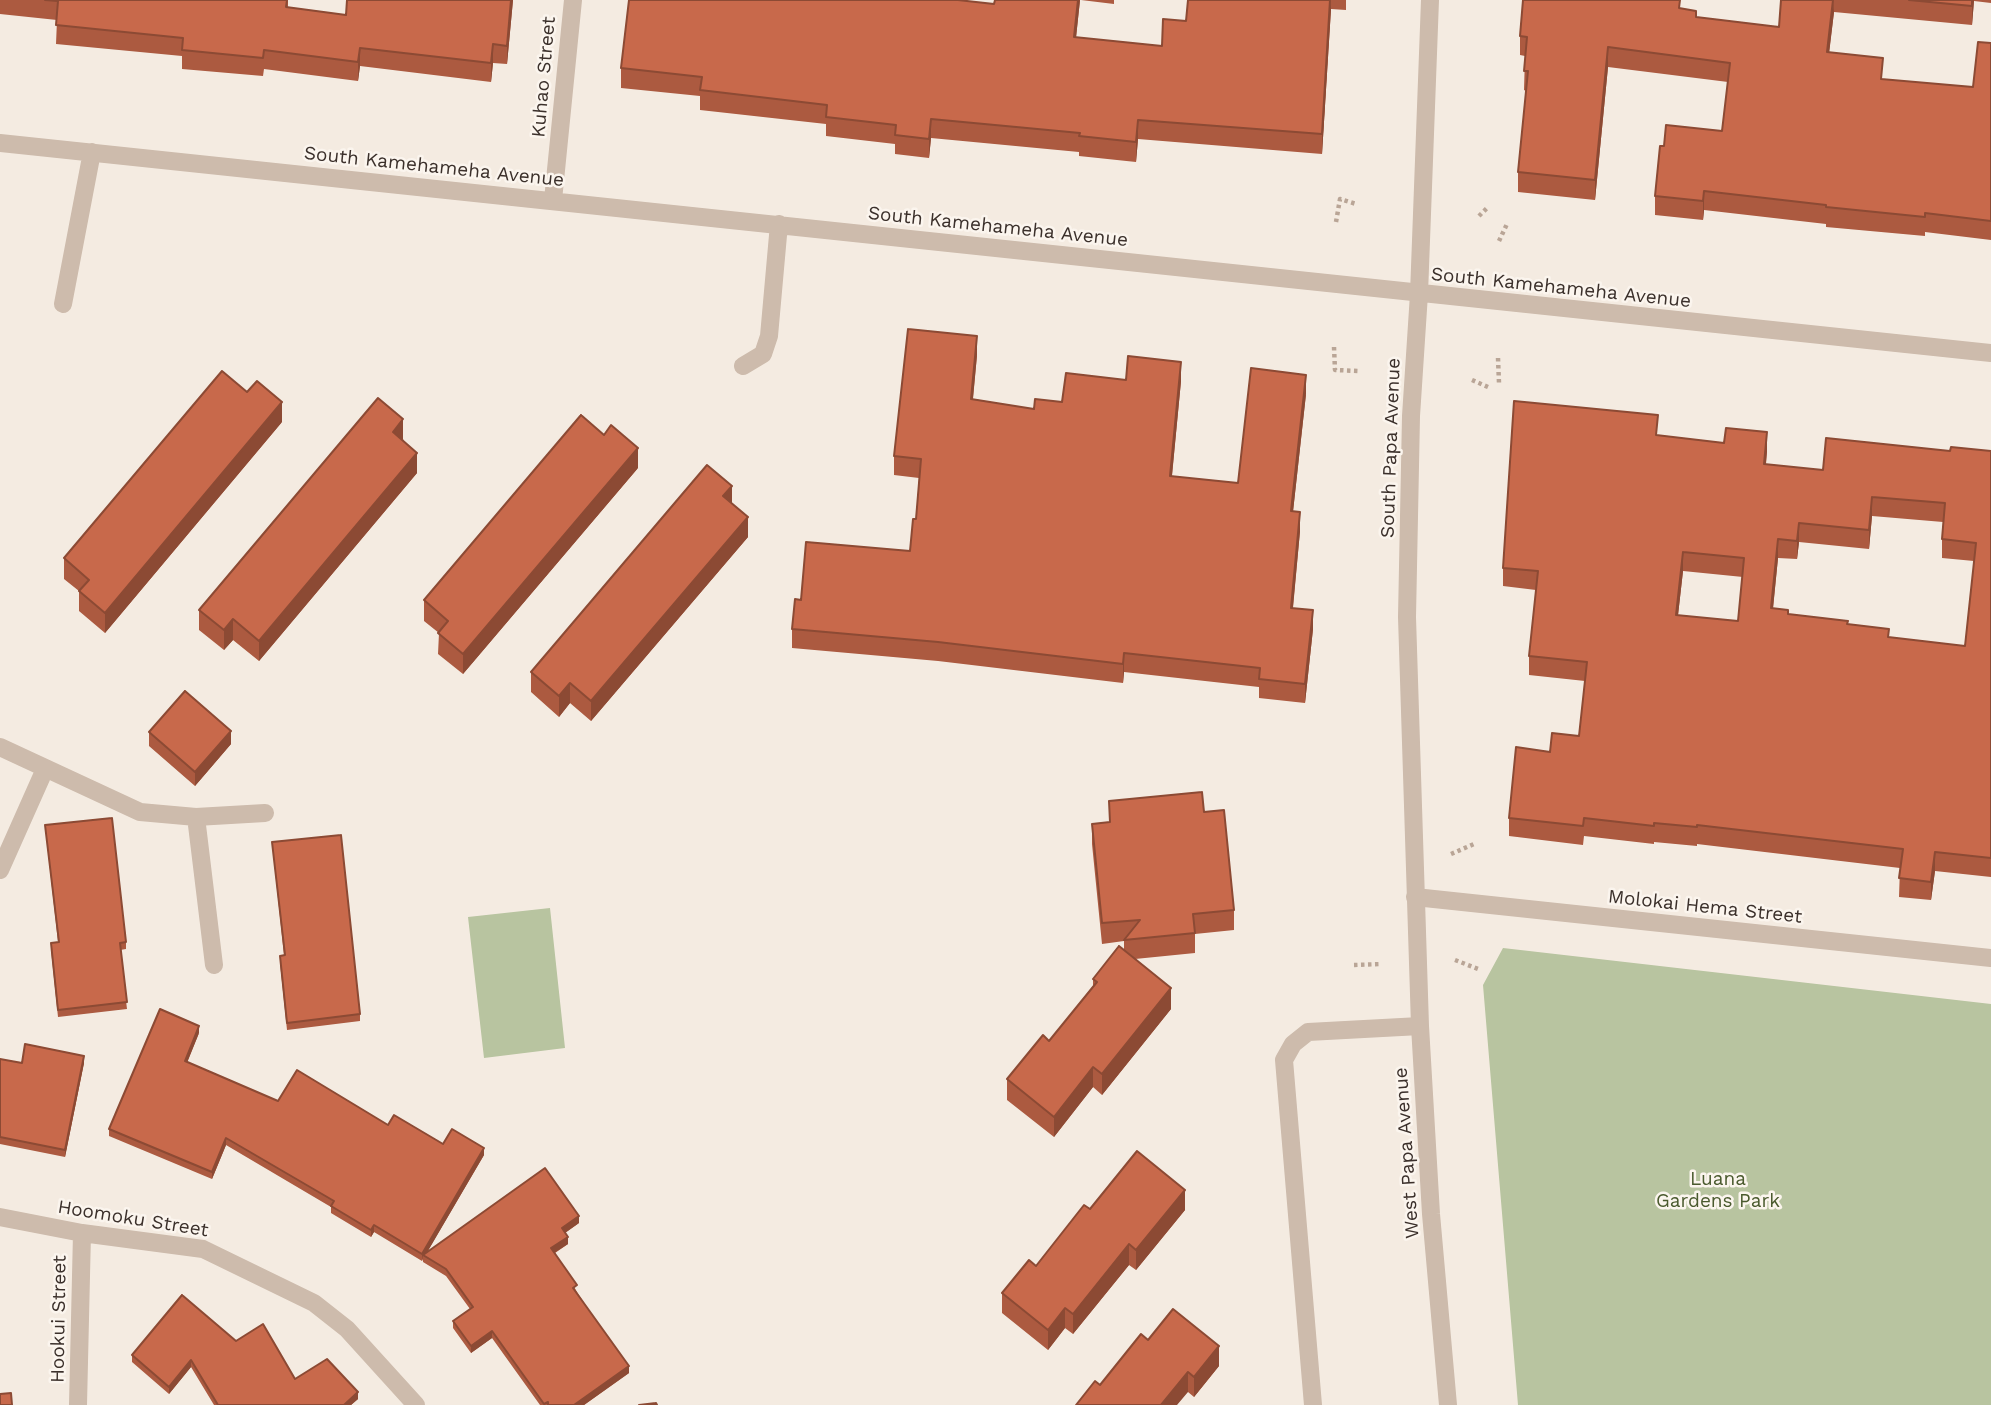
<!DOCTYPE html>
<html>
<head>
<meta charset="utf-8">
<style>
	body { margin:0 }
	canvas { display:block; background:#f4ebe1 }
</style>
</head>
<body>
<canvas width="1991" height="1405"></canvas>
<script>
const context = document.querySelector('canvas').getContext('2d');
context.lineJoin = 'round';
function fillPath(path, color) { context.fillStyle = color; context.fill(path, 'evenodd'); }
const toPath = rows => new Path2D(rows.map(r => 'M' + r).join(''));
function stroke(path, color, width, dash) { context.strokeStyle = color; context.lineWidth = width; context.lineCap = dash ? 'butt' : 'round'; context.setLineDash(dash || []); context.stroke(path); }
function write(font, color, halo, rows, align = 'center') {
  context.font = font + ' "Work Sans",sans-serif'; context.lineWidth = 5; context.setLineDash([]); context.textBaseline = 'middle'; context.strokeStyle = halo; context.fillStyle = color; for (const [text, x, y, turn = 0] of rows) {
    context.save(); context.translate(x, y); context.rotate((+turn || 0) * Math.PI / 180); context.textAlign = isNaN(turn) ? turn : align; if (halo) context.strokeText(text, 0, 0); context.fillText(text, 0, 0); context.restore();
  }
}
const green = toPath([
	[550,908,565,1048,484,1058,468,917],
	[1503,948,1991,1004,1991,1405,1518,1405,1483,985]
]);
const path = toPath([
	[1479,216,1488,207],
	[1336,222,1340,199,1356,204],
	[1499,241,1507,224],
	[1334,347,1335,370,1358,371],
	[1498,358,1499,383],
	[1472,380,1488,387],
	[1451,854,1474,844],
	[1455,960,1481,970],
	[1354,965,1382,964]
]);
const minor = toPath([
	[1430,0,1419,294,1411,416,1407,617,1420,1026,1431,1214,1448,1405],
	[0,143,1991,353],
	[553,200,573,0],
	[63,304,92,152],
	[743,366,763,354,769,336,779,224],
	[0,747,140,812,196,817,265,813],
	[196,817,214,965],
	[0,870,45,769],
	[1415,897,1991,958],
	[0,1217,82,1233,203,1249,314,1303,347,1329,416,1405],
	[78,1405,82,1233],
	[1313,1405,1284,1060,1293,1044,1308,1032,1420,1026]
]);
const wall = toPath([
	[0,0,288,0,288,7,346,15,347,0,513,0,507,64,493,63,491,82,360,66,358,81,264,69,263,76,182,69,182,56,56,44,57,20,0,14],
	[1080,0,1076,37,1162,46,1186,21,1188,0,1346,0,1346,10,1331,9,1322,154,1138,139,1136,162,1079,156,1079,152,931,138,929,158,895,154,895,144,826,136,826,124,700,110,700,96,621,88,621,68,994,4],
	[1081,0,1114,0,1114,4],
	[1781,0,1991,0,1991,3,1974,1,1972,25,1834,12,1829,52,1883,79,1973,87,1991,43,1991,240,1925,232,1925,236,1826,227,1826,224,1704,210,1703,220,1655,215,1655,196,1664,146,1722,131,1728,82,1608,67,1595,200,1518,192,1518,172,1526,91,1524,90,1525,56,1520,55,1520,36,1681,9,1696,17,1779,27],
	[977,355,973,399,1034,409,1062,402,1126,380,1181,381,1172,476,1238,483,1306,394,1293,511,1300,531,1293,608,1313,629,1305,703,1259,698,1259,687,1124,672,1123,683,938,661,792,648,792,629,801,600,910,551,916,519,919,478,894,475,894,456],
	[282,422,105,633,79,611,79,591,64,579,64,558],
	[1658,435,1767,451,1766,464,1823,470,1950,451,1991,451,1991,877,1935,871,1931,900,1899,897,1900,868,1697,844,1697,846,1654,842,1654,844,1584,836,1583,845,1509,836,1509,818,1550,752,1579,736,1585,681,1529,675,1529,656,1536,590,1503,586,1503,568],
	[1872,516,1943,522,1942,539,1942,558,1974,561,1965,646,1889,637,1848,624,1788,614,1773,609,1778,558,1797,559,1799,542,1869,549],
	[1683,571,1743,577,1738,621,1678,615],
	[403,439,417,473,259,661,233,640,224,650,199,630,199,610],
	[638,468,463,674,438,654,439,633,424,621,424,600],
	[732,504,748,537,591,721,570,703,559,717,531,692,531,672],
	[149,732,231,744,195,786,149,746],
	[1109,801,1204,812,1234,910,1234,930,1195,934,1195,953,1135,959,1171,1009,1102,1095,1093,1087,1054,1137,1007,1100,1007,1079,1049,1041,1093,986,1093,979,1124,951,1124,941,1102,944,1092,844,1092,824,1109,822],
	[45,825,126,942,126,949,120,950,127,1009,58,1017,51,950,51,943,58,942],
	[272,842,360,1014,360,1021,287,1030,280,963,280,956,284,955],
	[199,1033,187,1062,278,1101,388,1125,443,1144,484,1155,427,1252,579,1223,565,1233,568,1244,555,1253,577,1292,629,1373,584,1405,540,1405,492,1338,471,1353,453,1328,453,1321,470,1309,446,1276,423,1262,423,1259,422,1261,374,1232,371,1237,331,1213,331,1207,226,1145,212,1179,109,1136,109,1129],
	[0,1059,22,1063,84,1063,65,1157,0,1144],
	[1090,1209,1185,1210,1136,1270,1129,1265,1073,1334,1065,1328,1048,1350,1002,1313,1002,1293,1036,1266],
	[1148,1340,1219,1366,1194,1397,1188,1392,1100,1385],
	[236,1341,295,1379,358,1399,351,1405,214,1405,191,1367,169,1394,132,1362,132,1355]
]);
const shadedWall = toPath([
	[511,0,513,0,507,64,507,46],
	[1078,0,1080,0,1074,57,1074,37],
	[1330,0,1331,9,1322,154,1322,134],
	[1833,0,1834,12,1827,71,1827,52],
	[1972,0,1974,0,1972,25],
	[493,44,493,63,491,82,491,63],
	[1608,47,1608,67,1595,200,1595,180],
	[360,48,360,66,358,81,358,62],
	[931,119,931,138,929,158,929,139],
	[1138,120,1138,139,1136,162,1136,142],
	[1704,191,1704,210,1703,220,1703,201],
	[977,336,977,355,971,418,971,399],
	[1181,362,1181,381,1170,495,1170,476],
	[1306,375,1306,394,1291,530,1291,511],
	[282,402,282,422,105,633,105,613],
	[403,419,403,439,393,452,393,432],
	[1767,432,1767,451,1764,483,1764,464],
	[638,448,638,468,463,674,463,654],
	[417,453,417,473,259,661,259,641],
	[732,486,732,506,723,496],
	[1872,497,1872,516,1869,549,1869,530],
	[1300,512,1300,531,1291,627,1291,608],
	[748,517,748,537,591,721,591,701],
	[1799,523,1799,542,1797,559,1797,541],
	[1778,539,1778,558,1771,627,1771,608],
	[1683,552,1683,571,1676,633,1676,615],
	[1313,610,1313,629,1305,703,1305,684],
	[233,619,233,640,224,650,224,630],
	[1124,653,1124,672,1123,683,1123,664],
	[570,683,570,703,559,717,559,696],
	[231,731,231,744,195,786,195,772],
	[1935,852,1935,871,1931,900,1931,882],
	[1171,988,1171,1009,1102,1095,1102,1074],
	[199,1026,199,1033,185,1068,185,1061],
	[84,1056,84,1063,65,1157,65,1150],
	[1093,1067,1093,1087,1054,1137,1054,1117],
	[226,1138,226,1145,212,1179,212,1172],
	[484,1148,484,1155,425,1256,423,1255,422,1261,422,1254],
	[1185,1190,1185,1210,1136,1270,1136,1250],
	[579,1216,579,1223,562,1235,562,1228],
	[374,1225,374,1232,371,1237,371,1230],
	[568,1237,568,1244,551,1255,551,1248],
	[1129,1244,1129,1265,1073,1334,1073,1314],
	[1065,1308,1065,1328,1048,1350,1048,1330],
	[492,1331,492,1338,471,1353,471,1346],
	[1219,1346,1219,1366,1194,1397,1194,1377],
	[191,1360,191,1367,169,1394,169,1387],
	[629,1366,629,1373,584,1405,574,1405],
	[1188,1372,1188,1392,1177,1405,1161,1405],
	[358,1392,358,1399,351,1405,344,1405]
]);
const building = toPath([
	[45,0,287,0,286,7,346,15,347,0,511,0,507,46,493,44,491,63,360,48,358,62,264,50,263,58,182,50,183,38,56,25,58,1,45,0],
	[629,0,958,0,994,4,995,0,1078,0,1074,37,1162,46,1163,19,1186,21,1188,0,1330,0,1322,134,1138,120,1136,142,1079,136,1080,133,931,119,929,139,895,135,896,125,826,117,827,105,700,90,702,77,621,68,629,0],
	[1523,0,1680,0,1679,8,1696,11,1696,17,1779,27,1781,0,1833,0,1827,52,1883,58,1881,79,1973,87,1978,42,1991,43,1991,221,1925,213,1925,217,1826,207,1826,205,1704,191,1703,201,1655,196,1660,146,1664,146,1666,125,1722,131,1730,63,1608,47,1595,180,1518,172,1528,71,1524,71,1527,37,1520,36,1523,0],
	[1909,0,1972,0,1972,6,1909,0],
	[908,329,977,336,971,399,1034,409,1035,399,1062,402,1066,373,1126,380,1128,356,1181,362,1170,476,1238,483,1251,368,1306,375,1291,511,1300,512,1291,608,1313,610,1305,684,1259,679,1260,668,1124,653,1123,664,938,642,792,629,795,599,801,600,806,542,910,551,913,519,916,519,921,459,894,456,908,329],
	[222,371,247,392,257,381,282,402,105,613,79,591,89,580,64,558,222,371],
	[378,398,403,419,393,432,417,453,259,641,233,619,224,630,199,610,378,398],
	[1514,401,1658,415,1656,435,1724,443,1726,428,1767,432,1764,464,1823,470,1826,438,1950,451,1951,447,1991,451,1991,858,1935,852,1931,882,1899,878,1903,849,1697,825,1697,827,1654,823,1654,826,1584,818,1583,826,1509,818,1516,747,1550,752,1552,733,1579,736,1587,662,1529,656,1538,571,1503,568,1514,401],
	[1872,497,1945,503,1942,539,1976,543,1965,646,1888,637,1889,629,1847,624,1848,621,1788,614,1788,610,1771,608,1778,539,1797,541,1799,523,1869,530,1872,497],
	[1683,552,1744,558,1738,621,1676,615,1683,552],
	[581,415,604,435,611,425,638,448,463,654,438,633,448,621,424,600,581,415],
	[707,465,732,486,723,496,748,517,591,701,570,683,559,696,531,672,707,465],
	[185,691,231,731,195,772,149,732,185,691],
	[1202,792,1204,812,1224,810,1234,910,1193,914,1195,933,1124,940,1140,920,1102,923,1092,824,1110,822,1109,801,1202,792],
	[112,818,126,942,120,943,127,1002,58,1010,51,943,59,942,45,825,112,818],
	[341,835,360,1014,287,1023,280,956,285,955,272,842,341,835],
	[1119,946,1171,988,1102,1074,1093,1067,1054,1117,1007,1079,1043,1035,1049,1041,1097,982,1093,979,1119,946],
	[160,1009,199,1026,185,1061,278,1101,297,1070,388,1125,394,1115,443,1144,452,1129,484,1148,422,1254,374,1225,371,1230,331,1206,334,1201,226,1138,212,1172,109,1129,160,1009],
	[25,1044,84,1056,65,1150,0,1137,0,1059,22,1063,25,1044],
	[1137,1151,1185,1190,1136,1250,1129,1244,1073,1314,1065,1308,1048,1330,1002,1293,1029,1260,1036,1266,1084,1205,1090,1209,1137,1151],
	[545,1168,579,1216,562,1228,568,1237,551,1248,577,1285,573,1288,629,1366,574,1405,548,1405,548,1402,544,1404,492,1331,471,1346,453,1321,473,1307,446,1269,423,1255,545,1168],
	[182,1295,236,1341,263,1324,295,1379,327,1359,358,1392,344,1405,218,1405,191,1360,169,1387,132,1355,182,1295],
	[1173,1309,1219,1346,1194,1377,1188,1372,1161,1405,1076,1405,1095,1381,1100,1385,1141,1334,1148,1340,1173,1309],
	[11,1393,12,1405,0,1405,0,1394,11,1393],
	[656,1403,657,1405,639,1405,656,1403]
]);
const streetNames = [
	["Kuhao Street",544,77,-85],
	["South Kamehameha Avenue",434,167,6],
	["South Kamehameha Avenue",998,227,6],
	["South Kamehameha Avenue",1561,288,6],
	["South Papa Avenue",1391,448,-88],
	["Molokai Hema Street",1705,907,6],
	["West Papa Avenue",1407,1153,-94],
	["Hoomoku Street",133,1219,9],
	["Hookui Street",59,1319,-89]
];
const parkNames = [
	["Luana",1718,1179],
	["Gardens Park",1718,1201]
];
fillPath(green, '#b8c4a0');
stroke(path, '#b9a596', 4.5, [3.5, 3.5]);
stroke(minor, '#cdbbac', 18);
fillPath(wall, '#ac5a40');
fillPath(shadedWall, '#8c4a34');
fillPath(building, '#c8694b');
stroke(building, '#8c4a34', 2);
write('19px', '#3b302b', '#fbf5ee', streetNames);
write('19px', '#4a5a2e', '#fbf5ee', parkNames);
</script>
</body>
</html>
